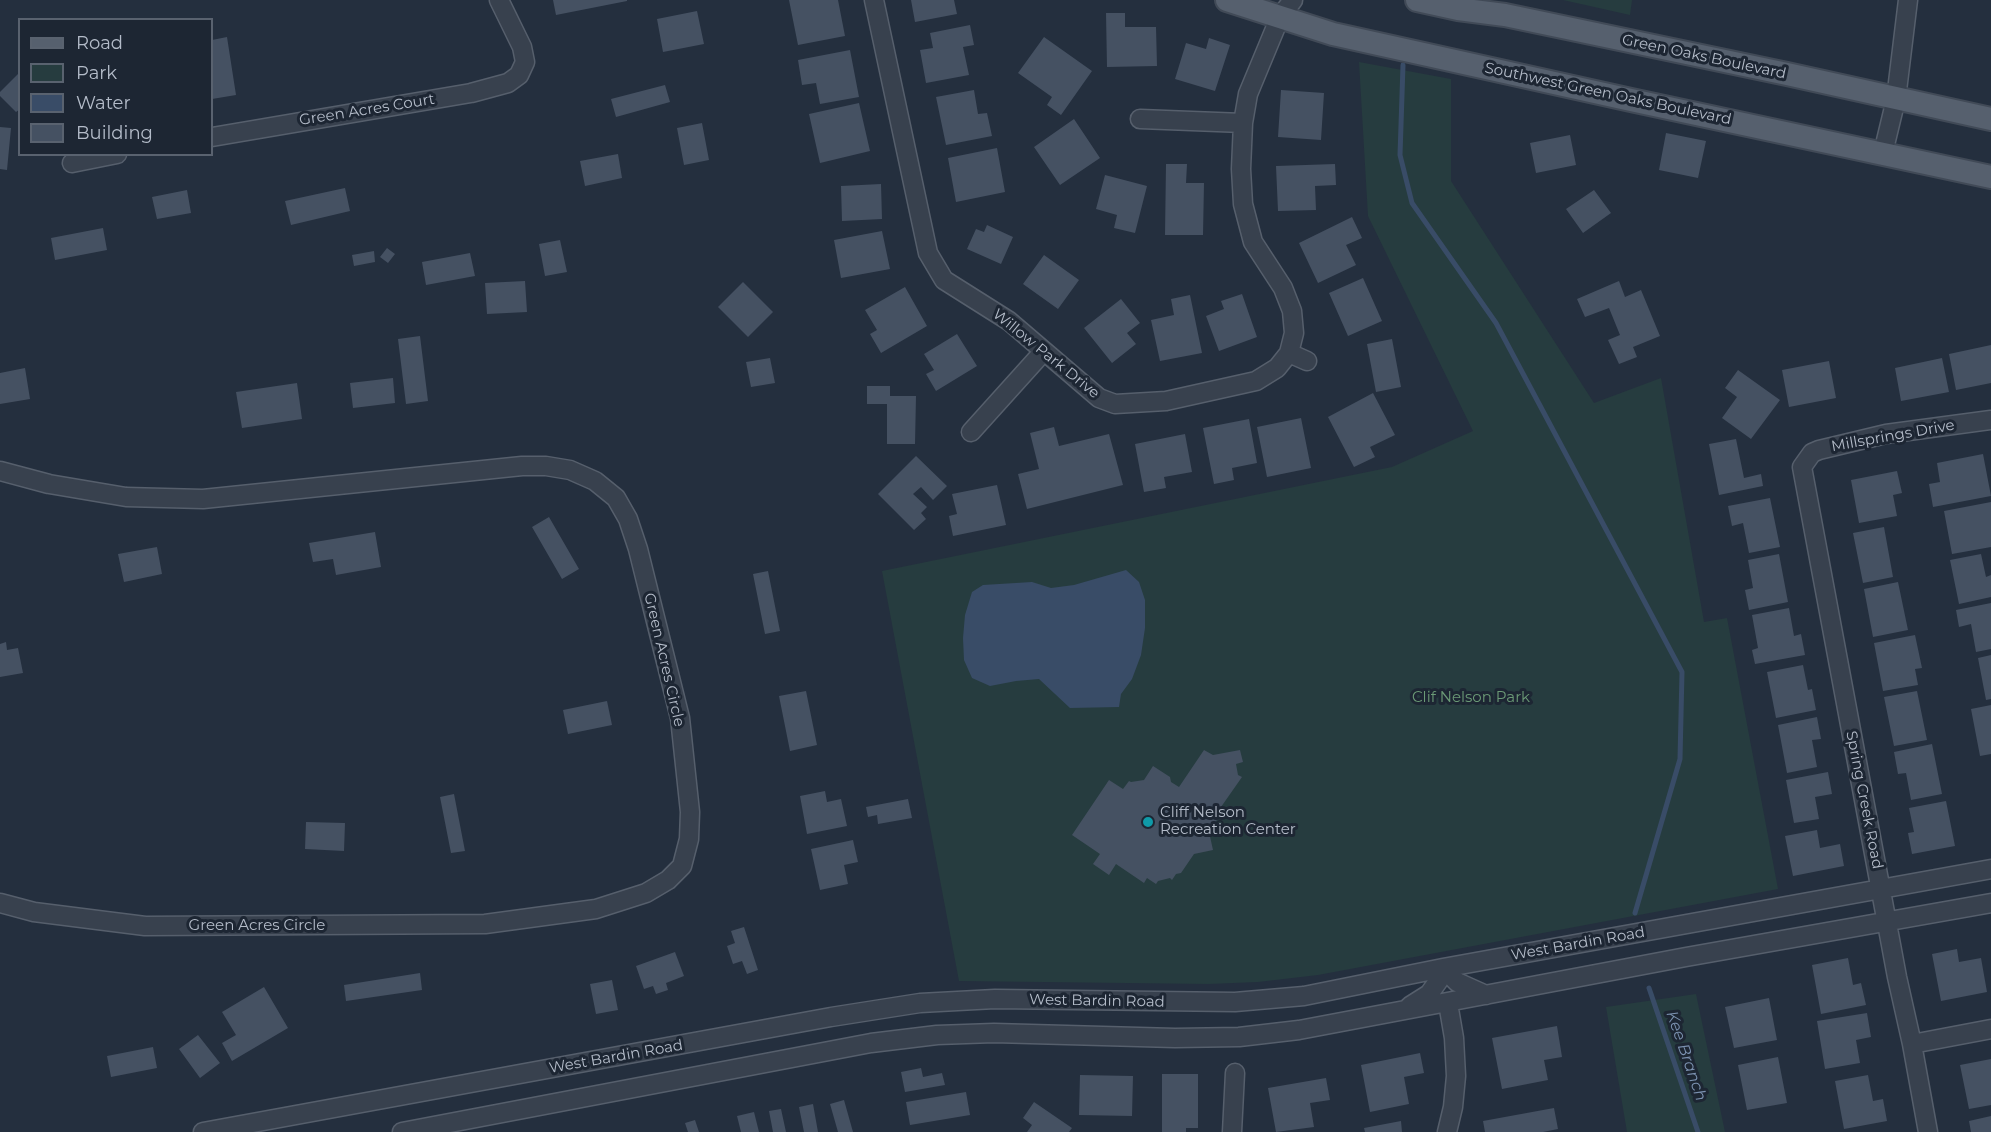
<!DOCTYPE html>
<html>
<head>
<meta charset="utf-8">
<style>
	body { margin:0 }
	#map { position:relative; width:1991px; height:1132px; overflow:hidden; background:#242f3e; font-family:Montserrat,sans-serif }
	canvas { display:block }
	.legend { position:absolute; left:18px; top:18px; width:195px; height:138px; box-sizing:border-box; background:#1d2633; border:2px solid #59626f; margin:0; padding:8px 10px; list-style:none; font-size:18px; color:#b4bcc9 }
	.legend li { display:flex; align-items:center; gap:12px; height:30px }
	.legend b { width:30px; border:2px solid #59626f }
</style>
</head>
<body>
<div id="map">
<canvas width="1991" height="1132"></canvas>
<ul class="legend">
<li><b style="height:8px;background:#56606e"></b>Road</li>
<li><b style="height:16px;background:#263c3f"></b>Park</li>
<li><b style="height:16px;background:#394c67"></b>Water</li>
<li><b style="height:16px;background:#455162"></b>Building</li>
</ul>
</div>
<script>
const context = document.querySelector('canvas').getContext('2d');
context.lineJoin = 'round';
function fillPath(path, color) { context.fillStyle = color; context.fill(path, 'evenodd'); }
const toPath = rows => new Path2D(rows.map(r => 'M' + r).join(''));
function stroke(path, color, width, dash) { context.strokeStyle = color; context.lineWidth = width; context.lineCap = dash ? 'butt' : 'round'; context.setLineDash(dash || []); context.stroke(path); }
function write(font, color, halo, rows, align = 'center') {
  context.font = font + ' Montserrat,sans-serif'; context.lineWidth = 6; context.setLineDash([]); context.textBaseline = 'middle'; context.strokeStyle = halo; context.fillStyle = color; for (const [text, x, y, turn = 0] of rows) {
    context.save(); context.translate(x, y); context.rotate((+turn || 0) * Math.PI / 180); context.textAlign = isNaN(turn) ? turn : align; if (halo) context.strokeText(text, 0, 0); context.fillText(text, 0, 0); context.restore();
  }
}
const green = toPath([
	[1563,0,1632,0,1630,15],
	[1359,62,1451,79,1451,181,1594,403,1661,378,1704,622,1727,618,1778,889,1318,975,1258,982,1209,984,959,981,882,571,1392,467,1473,431,1368,216],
	[1696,994,1725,1132,1627,1132,1606,1007]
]);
const water = toPath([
	[1126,570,1139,582,1145,600,1145,628,1141,655,1132,679,1121,694,1119,707,1070,708,1039,679,1016,681,990,686,972,678,964,660,963,638,965,615,972,592,983,585,1032,582,1051,588,1074,585]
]);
const stream = toPath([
	[1403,65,1400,155,1412,203,1496,323,1682,672,1680,759,1635,913],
	[1649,988,1698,1132]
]);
const building = toPath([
	[553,0,627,0,627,1,556,15],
	[789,0,838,0,845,36,798,45],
	[911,0,954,0,957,14,915,22],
	[697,11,704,44,663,52,657,19],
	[1106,13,1125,13,1125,27,1156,27,1157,66,1107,67],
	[970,25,974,45,963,47,969,75,926,83,920,50,933,48,930,33],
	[227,37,236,95,212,99,212,40],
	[1044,37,1092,71,1061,115,1047,105,1052,97,1018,73],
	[1209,38,1230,45,1215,91,1175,79,1186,43,1206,49],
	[850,50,859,97,820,104,816,83,802,85,798,60],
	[20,72,20,109,16,112,0,96,0,92],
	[665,85,670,102,616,117,611,99],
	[974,90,978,114,987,113,992,136,946,145,936,97],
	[1281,90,1324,93,1321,140,1278,137],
	[859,103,870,151,820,163,809,114],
	[1074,119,1100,158,1060,185,1034,147],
	[702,123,709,160,684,165,677,128],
	[0,127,11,128,7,170,0,169],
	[1666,133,1706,141,1698,178,1659,170],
	[1570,135,1576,165,1536,173,1530,143],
	[997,148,1005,192,956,202,948,158],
	[618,154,622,178,585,186,580,161],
	[1166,164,1187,164,1186,183,1204,183,1203,235,1165,235],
	[1335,164,1336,185,1315,186,1316,210,1278,211,1276,166],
	[1105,175,1147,186,1135,233,1114,228,1117,215,1096,209],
	[881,184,882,219,842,221,841,186],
	[345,188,350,211,291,225,285,201],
	[187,190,191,213,157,219,152,197],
	[1594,190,1611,213,1583,233,1566,209],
	[1352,217,1362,238,1346,245,1356,265,1318,283,1299,243],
	[987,225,1013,237,1001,264,967,249,976,229,984,232],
	[103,228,107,250,55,260,51,238],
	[882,231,890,269,841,278,834,240],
	[560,240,567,272,545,276,539,244],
	[387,248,395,254,388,263,380,257],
	[374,251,375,262,354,266,352,255],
	[470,253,475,276,426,285,422,262],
	[1044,255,1079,280,1058,309,1023,284],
	[1363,278,1382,321,1348,336,1329,293],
	[525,281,527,312,487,314,485,283],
	[1619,281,1625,297,1641,290,1660,336,1633,347,1637,357,1619,364,1608,340,1620,335,1609,308,1585,317,1577,299],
	[743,282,773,312,748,337,718,307],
	[905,287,927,326,881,353,870,334,877,330,865,310],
	[1242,294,1257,337,1219,351,1206,316,1224,309,1221,301],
	[1190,295,1202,353,1160,361,1151,320,1174,315,1171,299],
	[1121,299,1140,323,1127,333,1136,344,1112,363,1084,328],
	[957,334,977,366,936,391,926,374,934,370,924,354],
	[420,336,428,401,406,404,398,339],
	[1392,339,1401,387,1376,392,1367,344],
	[1991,345,1991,383,1956,390,1949,354],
	[770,358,775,383,751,387,746,362],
	[1942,358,1949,392,1901,401,1895,368],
	[1829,361,1836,398,1789,407,1782,370],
	[25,368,30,399,0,404,0,373],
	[1738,370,1780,400,1751,439,1722,418,1737,397,1725,388],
	[393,378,395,403,353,408,350,383],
	[297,383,302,419,242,428,236,392],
	[867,386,890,386,890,396,916,396,915,444,887,444,887,404,867,404],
	[1373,393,1395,435,1370,447,1375,457,1354,467,1328,417],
	[1301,418,1311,468,1267,477,1257,427],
	[1249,419,1257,463,1232,468,1234,480,1214,484,1203,428],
	[1054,427,1059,446,1109,434,1123,485,1027,509,1018,474,1039,469,1030,433],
	[1185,434,1192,472,1164,477,1166,488,1144,492,1135,444],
	[1736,439,1744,478,1761,474,1763,486,1719,495,1709,444],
	[1983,454,1991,496,1933,507,1929,484,1940,482,1937,463],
	[916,456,947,486,933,500,921,487,913,494,927,507,921,513,926,519,914,530,878,494],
	[1897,471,1902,493,1893,495,1897,516,1859,523,1851,480],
	[997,485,1006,525,953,536,949,516,957,514,952,494],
	[1770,498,1780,547,1749,553,1743,523,1732,526,1728,506],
	[1991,502,1991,547,1952,554,1944,511],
	[549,517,579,569,562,579,532,527],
	[1884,527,1893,577,1863,583,1853,533],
	[375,532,381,567,336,575,333,559,313,562,309,543],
	[157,547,162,574,124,582,118,554],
	[1779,554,1788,602,1749,610,1745,590,1753,588,1748,560],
	[1981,554,1986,577,1991,575,1991,597,1959,604,1950,560],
	[768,571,780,631,765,634,753,574],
	[1898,582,1908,630,1873,637,1864,589],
	[1991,603,1991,649,1976,652,1971,624,1959,627,1956,610],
	[1789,608,1794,636,1801,634,1805,655,1755,664,1752,650,1758,648,1752,615],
	[1915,635,1922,668,1915,669,1918,685,1883,691,1874,643],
	[6,642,7,650,18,648,23,673,0,677,0,644],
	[1991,655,1991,699,1986,700,1978,658],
	[1803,665,1808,690,1812,689,1816,710,1776,718,1767,672],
	[806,691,817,745,790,751,779,696],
	[1917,691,1927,740,1894,746,1884,697],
	[607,701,612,725,568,734,563,710],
	[1991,705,1991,754,1980,756,1971,709],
	[1817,717,1821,739,1812,740,1817,767,1787,773,1778,725],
	[1932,744,1942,794,1911,800,1906,773,1898,774,1894,752],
	[1204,750,1213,755,1240,750,1243,762,1236,764,1238,775,1242,777,1221,807,1222,812,1209,832,1213,850,1194,854,1181,873,1176,874,1172,880,1170,878,1158,881,1156,884,1147,878,1144,883,1116,864,1109,875,1093,864,1100,854,1072,835,1109,780,1123,789,1129,781,1131,782,1144,780,1153,766,1170,777,1171,782,1179,787],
	[1828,772,1832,794,1815,797,1819,819,1794,823,1786,780],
	[825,791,827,802,841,799,847,826,807,834,800,796],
	[454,794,465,851,451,853,440,797],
	[908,799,912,818,878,824,877,815,868,817,866,807],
	[1946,801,1955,846,1912,854,1908,833,1914,832,1909,808],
	[306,822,345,823,344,851,305,849],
	[1817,830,1820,848,1840,844,1844,866,1793,876,1785,836],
	[853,840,858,862,844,865,848,884,820,890,811,849],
	[744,927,758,970,747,974,742,961,733,964,727,946,735,943,731,931],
	[1957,949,1959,962,1981,958,1987,992,1941,1001,1932,954],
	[675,952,684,976,666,983,668,990,656,994,653,986,644,989,636,966],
	[1848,958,1853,985,1861,983,1866,1005,1821,1014,1812,965],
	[420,973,422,990,346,1001,344,985],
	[612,980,618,1010,596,1014,590,984],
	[264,987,288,1028,232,1061,222,1043,236,1035,222,1012],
	[1769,998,1777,1040,1734,1048,1725,1007],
	[1867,1013,1871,1037,1856,1040,1860,1063,1825,1069,1817,1021],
	[1557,1026,1562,1057,1544,1060,1548,1080,1502,1089,1492,1038],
	[198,1035,220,1063,200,1078,179,1049],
	[153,1047,157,1068,111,1077,107,1056],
	[1420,1053,1424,1073,1404,1077,1409,1104,1370,1112,1361,1065],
	[1778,1057,1787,1103,1747,1110,1738,1065],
	[1991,1059,1991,1105,1969,1109,1960,1065],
	[921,1068,923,1077,942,1073,945,1085,905,1092,901,1072],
	[1162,1074,1198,1074,1198,1128,1186,1128,1186,1132,1162,1132],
	[1080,1075,1133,1076,1132,1116,1079,1115],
	[1868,1075,1873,1101,1883,1099,1887,1121,1844,1129,1835,1081],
	[1326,1078,1330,1100,1310,1103,1314,1127,1276,1132,1268,1088],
	[966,1092,970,1115,910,1125,906,1102],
	[844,1100,853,1132,838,1132,830,1104],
	[1034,1102,1072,1128,1069,1132,1027,1132,1032,1125,1023,1118],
	[813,1104,818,1132,804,1132,799,1107],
	[1554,1108,1558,1129,1543,1132,1485,1132,1483,1121],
	[781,1109,786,1132,773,1132,769,1111],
	[754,1112,759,1132,741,1132,737,1116],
	[1991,1116,1991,1132,1971,1132,1969,1121],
	[695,1120,699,1132,688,1132,685,1123],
	[1401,1121,1402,1132,1365,1132,1364,1128]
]);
const minor = toPath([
	[874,0,928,253,944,280,1009,321,1099,398,1115,404,1166,401,1256,381,1277,368,1289,353,1294,333,1292,311,1283,288,1253,242,1243,204,1241,169,1243,123,1248,94,1280,17,1293,0],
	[1140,119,1243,123],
	[212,137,471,93,508,83,519,75,525,62,522,47,499,0],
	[1883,153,1896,99,1908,0],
	[72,163,117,154],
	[1289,353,1307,361],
	[971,432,1044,351],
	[0,471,49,484,126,497,203,499,522,466,546,466,570,470,595,481,616,498,628,519,638,549,680,718,690,812,689,839,682,866,668,880,646,893,596,909,485,924,145,926,34,912,0,903],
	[1410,1006,1429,994,1439,980,1443,968,1457,982,1486,995],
	[1912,1044,1991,1029],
	[203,1132,831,1017,920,1003,995,999,1235,1002,1304,996,1443,968,1991,869],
	[402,1132,871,1043,937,1035,994,1033,1175,1038,1239,1037,1299,1030,1686,957,1991,903],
	[1232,1132,1235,1073],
	[1447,1132,1453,1107,1456,1076,1454,1038,1448,1003],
	[1928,1132,1912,1044,1897,977,1802,467,1812,453,1819,450,1886,434,1991,420]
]);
const major = toPath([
	[1227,0,1333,34,1631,100,1991,177],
	[1417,0,1458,9,1505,15,1787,74,1991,119]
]);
const markers = [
	[1148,822,6,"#0f9aa8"]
];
const streetNames = [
	["Green Oaks Boulevard",1704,57,12],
	["Southwest Green Oaks Boulevard",1608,94,12],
	["Green Acres Court",367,110,-9],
	["Willow Park Drive",1046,354,39],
	["Millsprings Drive",1893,436,-10],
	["Green Acres Circle",664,660,77],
	["Spring Creek Road",1864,800,79],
	["Green Acres Circle",257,926],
	["West Bardin Road",1578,944,-10],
	["West Bardin Road",1097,1001,1],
	["West Bardin Road",616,1057,-10]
];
const parkNames = [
	["Clif Nelson Park",1471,698]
];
const poiNames = [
	["Cliff Nelson",1160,813],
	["Recreation Center",1160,830]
];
const waterNames = [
	["Kee Branch",1686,1056,71]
];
fillPath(green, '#263c3f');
fillPath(water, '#394c67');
stroke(stream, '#394c67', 5);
fillPath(building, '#455162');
stroke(minor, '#565f6c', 21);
stroke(major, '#414a57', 26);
stroke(minor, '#38414e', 18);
stroke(major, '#56606e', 22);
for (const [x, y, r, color] of markers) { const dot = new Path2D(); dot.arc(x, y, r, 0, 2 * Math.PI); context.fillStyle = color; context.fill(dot); stroke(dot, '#1d2633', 2); }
write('15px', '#b4bcc9', '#1d2633', streetNames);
write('15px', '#6b9a76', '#1d2633', parkNames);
write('15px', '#b4bcc9', '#1d2633', poiNames, 'left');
write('italic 16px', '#7c92b1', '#1d2633', waterNames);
</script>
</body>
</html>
